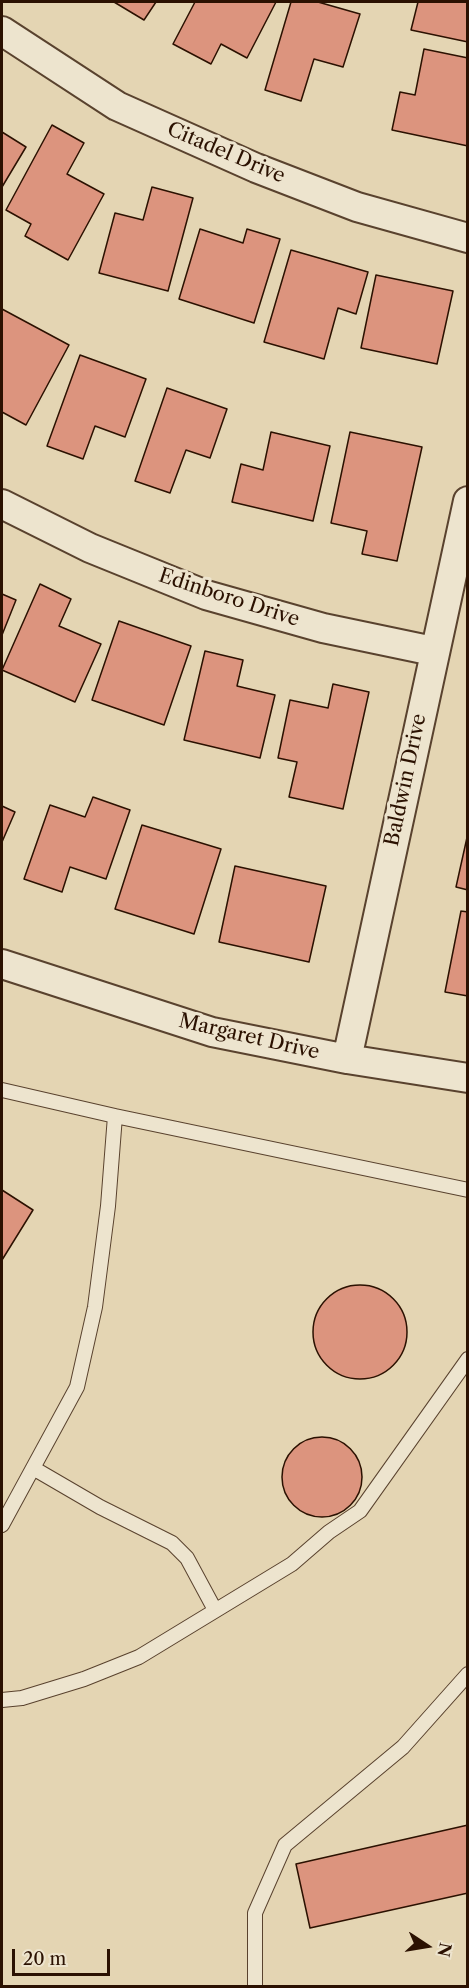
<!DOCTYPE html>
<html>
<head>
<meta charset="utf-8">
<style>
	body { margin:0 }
	#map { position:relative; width:469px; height:1988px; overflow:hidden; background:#e4d5b3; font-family:"Libre Caslon Text",serif }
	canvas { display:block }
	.frame { position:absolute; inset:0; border:3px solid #2b1101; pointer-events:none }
	.north { position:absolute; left:397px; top:1916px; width:60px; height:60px; -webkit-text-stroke:4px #ede4ce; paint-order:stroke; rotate:102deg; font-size:16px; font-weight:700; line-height:24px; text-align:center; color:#2b1101 }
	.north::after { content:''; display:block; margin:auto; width:21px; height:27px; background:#2b1101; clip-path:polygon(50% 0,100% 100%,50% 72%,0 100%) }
	.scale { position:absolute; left:12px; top:1949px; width:98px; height:27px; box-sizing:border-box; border:3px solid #2b1101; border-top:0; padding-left:8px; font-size:18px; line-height:21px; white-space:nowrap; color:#2b1101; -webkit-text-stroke:4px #ede4ce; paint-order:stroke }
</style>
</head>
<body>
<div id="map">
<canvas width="469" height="1988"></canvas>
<div class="frame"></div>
<div class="north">N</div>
<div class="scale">20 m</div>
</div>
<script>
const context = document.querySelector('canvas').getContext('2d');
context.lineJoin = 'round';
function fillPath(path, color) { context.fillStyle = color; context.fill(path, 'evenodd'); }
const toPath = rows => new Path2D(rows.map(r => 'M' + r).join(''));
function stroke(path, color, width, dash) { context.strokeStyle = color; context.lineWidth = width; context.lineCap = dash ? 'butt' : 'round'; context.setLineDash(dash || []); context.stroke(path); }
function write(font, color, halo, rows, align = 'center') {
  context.font = font + ' "Libre Caslon Text",serif'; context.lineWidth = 6; context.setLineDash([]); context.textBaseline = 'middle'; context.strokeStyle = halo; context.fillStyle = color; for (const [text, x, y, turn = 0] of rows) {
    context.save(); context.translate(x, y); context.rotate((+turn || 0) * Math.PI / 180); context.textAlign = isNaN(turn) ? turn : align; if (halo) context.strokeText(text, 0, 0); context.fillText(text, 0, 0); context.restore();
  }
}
const building = toPath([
	[114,2,156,2,144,20,114,2],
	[195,2,276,2,247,58,221,44,211,64,173,44,195,2],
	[291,2,318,2,360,14,343,67,314,59,301,101,265,90,291,2],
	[418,2,468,2,468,42,411,30,418,2],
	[424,49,468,58,468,146,392,130,400,92,415,95,424,49],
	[52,125,84,143,67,174,104,194,68,260,25,236,31,224,6,210,52,125],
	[2,132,26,147,2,187,2,132],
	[152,187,193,198,168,291,99,273,115,213,143,220,152,187],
	[200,229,243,243,247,229,280,239,254,323,179,299,200,229],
	[291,250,368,272,356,314,338,308,324,359,264,342,291,250],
	[376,275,453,291,437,364,361,348,376,275],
	[2,309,69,345,26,425,2,412,2,309],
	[80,355,146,379,125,437,95,426,83,459,47,446,80,355],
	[167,388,227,409,210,458,186,450,170,493,135,481,167,388],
	[271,432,330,446,313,521,232,502,241,464,263,470,271,432],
	[350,432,422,447,397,561,362,554,367,531,331,523,350,432],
	[40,584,71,599,59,626,101,644,75,702,2,670,40,584],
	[2,594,16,600,2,635,2,594],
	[119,621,191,646,164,725,92,700,119,621],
	[205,651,243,660,237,686,275,695,260,758,184,740,205,651],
	[333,684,369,692,343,809,289,797,297,762,278,758,290,700,328,708,333,684],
	[93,797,130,810,106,879,70,867,62,892,24,879,50,805,85,817,93,797],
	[2,806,15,812,2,842,2,806],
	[142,825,221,849,194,934,115,909,142,825],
	[468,833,468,890,456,887,468,833],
	[235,866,326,886,309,962,219,942,235,866],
	[461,911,468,912,468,996,445,992,461,911],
	[2,1190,33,1210,2,1260,2,1190],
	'313 1332a47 47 0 1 1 94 0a47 47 0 1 1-94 0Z',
	'282 1477a40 40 0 1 1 80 0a40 40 0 1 1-80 0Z',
	[468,1825,468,1893,310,1928,296,1864,468,1825]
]);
const service = toPath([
	[2,1090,115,1116,108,1206,95,1307,77,1387,2,1525],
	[115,1116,468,1190],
	[33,1468,100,1507,172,1543,187,1558,215,1610],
	[2,1700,22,1698,84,1679,139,1657,292,1564,329,1532,360,1511,468,1359],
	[255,1986,255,1913,285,1845,403,1747,468,1674]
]);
const minor = toPath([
	[2,31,117,106,256,168,357,207,468,238],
	[2,504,90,548,206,595,323,628,433,651],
	[2,964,212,1032,347,1059,468,1078],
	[347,1059,468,501]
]);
const streetNames = [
	["Citadel Drive",226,153,23],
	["Edinboro Drive",229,598,18],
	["Baldwin Drive",406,780,-78],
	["Margaret Drive",249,1037,13]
];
fillPath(building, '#dc947e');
stroke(building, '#2b1101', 1.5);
stroke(service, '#59422e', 16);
stroke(minor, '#59422e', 32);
stroke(service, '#ede4ce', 14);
stroke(minor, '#ede4ce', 28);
write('20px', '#2b1101', '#ede4ce', streetNames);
</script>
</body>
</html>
